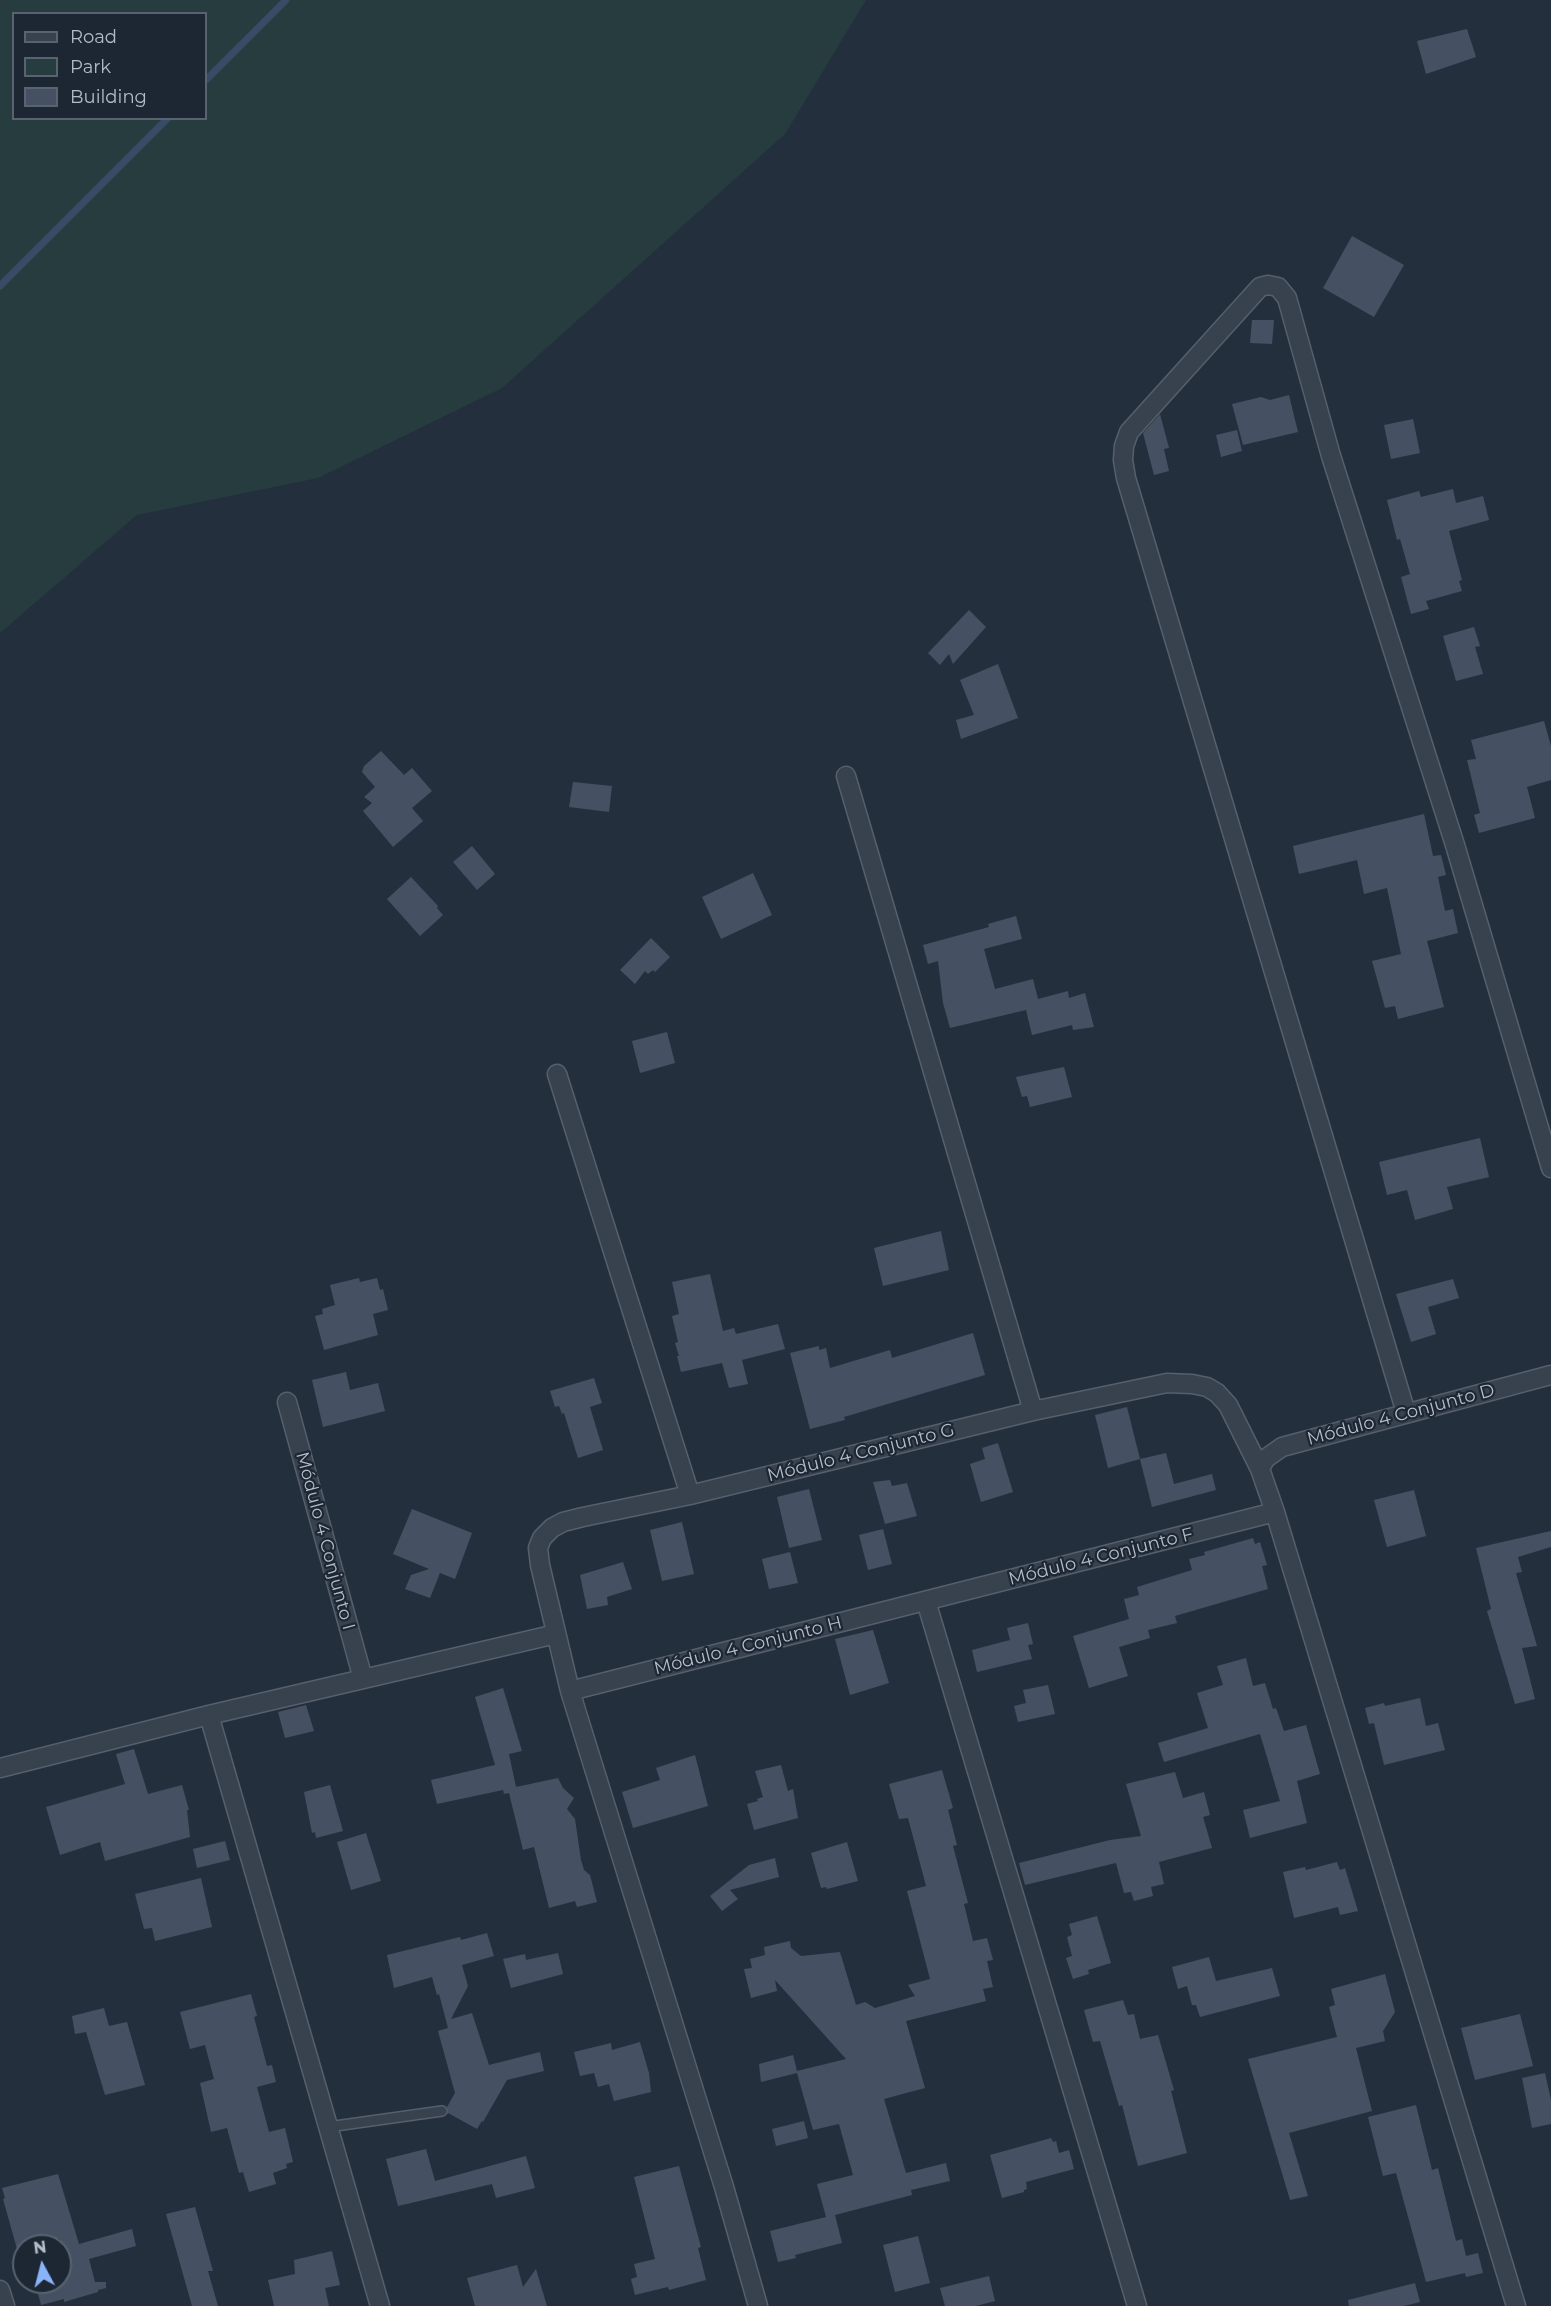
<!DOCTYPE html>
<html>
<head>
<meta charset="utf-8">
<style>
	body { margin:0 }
	#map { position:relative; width:1551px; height:2306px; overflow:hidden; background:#242f3e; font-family:Montserrat,sans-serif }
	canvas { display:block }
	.legend { position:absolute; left:12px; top:12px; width:195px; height:108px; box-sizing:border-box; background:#1d2633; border:2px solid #59626f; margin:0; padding:8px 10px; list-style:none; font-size:18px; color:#b4bcc9 }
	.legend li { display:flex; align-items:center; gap:12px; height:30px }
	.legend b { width:30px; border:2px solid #59626f }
	.north { position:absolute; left:12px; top:2234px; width:60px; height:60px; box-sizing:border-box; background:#1d2633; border:2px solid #59626f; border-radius:50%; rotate:353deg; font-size:16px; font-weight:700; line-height:24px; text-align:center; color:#b4bcc9 }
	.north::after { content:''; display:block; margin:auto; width:21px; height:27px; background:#8ab4f8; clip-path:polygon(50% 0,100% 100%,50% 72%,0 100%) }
</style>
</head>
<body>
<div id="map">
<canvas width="1551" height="2306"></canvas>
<ul class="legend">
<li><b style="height:8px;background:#38414e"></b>Road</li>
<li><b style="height:16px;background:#263c3f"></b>Park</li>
<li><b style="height:16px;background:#455162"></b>Building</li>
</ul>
<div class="north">N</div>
</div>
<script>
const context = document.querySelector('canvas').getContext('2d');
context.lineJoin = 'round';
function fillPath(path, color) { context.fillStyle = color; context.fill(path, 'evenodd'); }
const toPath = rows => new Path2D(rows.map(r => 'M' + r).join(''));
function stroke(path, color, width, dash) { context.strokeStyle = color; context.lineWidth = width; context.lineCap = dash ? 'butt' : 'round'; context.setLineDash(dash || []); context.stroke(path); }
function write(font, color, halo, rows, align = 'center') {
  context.font = font + ' Montserrat,sans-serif'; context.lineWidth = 4.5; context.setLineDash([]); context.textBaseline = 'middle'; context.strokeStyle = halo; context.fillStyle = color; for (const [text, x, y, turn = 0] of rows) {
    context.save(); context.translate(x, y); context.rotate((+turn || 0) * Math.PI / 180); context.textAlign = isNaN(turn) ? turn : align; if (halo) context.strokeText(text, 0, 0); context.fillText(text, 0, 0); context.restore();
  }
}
const green = toPath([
	[0,0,866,0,785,134,502,388,318,478,137,515,0,633],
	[14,14,206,14,206,118,14,118]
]);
const stream = toPath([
	[206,80,286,0],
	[0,286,168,118]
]);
const building = toPath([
	[1467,29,1476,57,1426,74,1417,41],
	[1352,236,1404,265,1374,317,1323,288],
	[1252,320,1274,320,1272,344,1250,343],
	[1289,395,1298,432,1243,445,1232,404,1261,397,1270,400],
	[1160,414,1169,448,1164,449,1169,471,1154,475,1143,433],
	[1413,419,1420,453,1391,459,1384,425],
	[1237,430,1242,451,1221,457,1216,435],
	[1453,489,1456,503,1483,496,1489,520,1449,531,1462,580,1459,581,1462,591,1426,601,1429,609,1411,614,1401,577,1410,574,1400,539,1397,540,1387,500,1419,491,1421,497],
	[969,610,986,627,953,664,949,654,940,665,928,653],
	[1474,627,1480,646,1475,647,1483,674,1456,681,1443,636],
	[998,664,1018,718,961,739,956,720,974,715,960,680],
	[1544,721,1551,746,1551,780,1527,787,1535,818,1479,833,1474,815,1480,813,1467,760,1476,759,1471,740],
	[381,751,404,775,412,768,432,791,412,808,423,821,393,847,363,811,372,803,364,797,375,787,362,772,364,766],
	[573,782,612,786,609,812,569,807],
	[1424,814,1433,856,1441,855,1446,875,1438,877,1445,911,1453,909,1458,933,1427,941,1444,1007,1398,1019,1395,1006,1385,1008,1372,961,1401,954,1387,888,1364,894,1357,860,1299,874,1293,846],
	[472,846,495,874,477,890,453,862],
	[753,873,772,915,721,939,702,897],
	[411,877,438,906,437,908,443,915,420,936,387,899],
	[1016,916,1022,939,984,949,995,989,1033,979,1038,999,1068,991,1069,998,1085,993,1094,1027,1073,1030,1072,1025,1032,1035,1026,1010,950,1028,943,1003,938,961,928,964,923,945,989,927,988,924],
	[651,938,670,957,655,972,653,970,648,974,645,971,635,984,620,970],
	[667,1032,675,1063,640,1073,632,1041],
	[1064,1067,1072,1097,1030,1107,1027,1096,1022,1097,1016,1077],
	[1480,1138,1489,1177,1447,1187,1453,1209,1415,1220,1407,1190,1387,1195,1379,1162],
	[941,1231,949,1270,883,1286,874,1248],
	[710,1274,723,1331,734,1328,736,1334,778,1324,785,1349,742,1360,748,1384,729,1388,722,1363,681,1372,677,1356,679,1356,675,1343,678,1342,672,1316,679,1314,672,1282],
	[359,1278,360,1282,377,1278,380,1290,383,1289,388,1310,373,1314,378,1335,324,1350,315,1316,323,1314,322,1309,335,1305,330,1285],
	[1453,1279,1459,1298,1428,1307,1436,1334,1411,1342,1396,1294],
	[973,1333,985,1375,844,1417,845,1420,810,1429,790,1353,819,1346,819,1350,826,1348,830,1368,890,1350,892,1358],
	[346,1372,350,1390,378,1383,385,1411,323,1427,312,1380],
	[594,1378,602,1403,590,1407,603,1450,578,1458,564,1413,562,1414,559,1406,555,1407,550,1391],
	[1127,1407,1140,1459,1166,1453,1174,1484,1212,1474,1216,1490,1152,1507,1140,1459,1108,1468,1095,1415],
	[998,1443,1013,1492,981,1502,970,1464,985,1459,982,1448],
	[890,1480,892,1486,907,1483,917,1516,885,1524,873,1482],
	[809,1489,822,1540,789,1548,777,1497],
	[1414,1490,1426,1536,1387,1547,1374,1500],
	[412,1509,472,1533,455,1579,440,1573,430,1598,405,1589,411,1575,429,1569,393,1554],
	[682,1522,694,1574,662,1581,650,1530],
	[883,1529,892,1564,868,1570,859,1535],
	[1551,1531,1551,1547,1518,1557,1522,1572,1516,1573,1537,1646,1522,1648,1535,1699,1515,1704,1487,1611,1491,1609,1476,1548],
	[1253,1538,1255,1544,1260,1542,1267,1565,1262,1566,1268,1589,1175,1616,1177,1623,1148,1630,1150,1638,1119,1647,1128,1676,1089,1688,1073,1636,1129,1619,1124,1599,1139,1595,1137,1587,1192,1570,1189,1559,1205,1555,1204,1552],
	[790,1552,798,1583,769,1589,762,1559],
	[623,1562,632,1589,607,1597,608,1605,587,1609,580,1575],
	[1028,1623,1033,1644,1028,1645,1032,1659,977,1672,972,1650,1010,1640,1007,1628],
	[873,1630,889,1683,850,1695,835,1639],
	[1246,1658,1253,1686,1265,1683,1273,1709,1276,1708,1284,1731,1306,1725,1320,1774,1297,1781,1307,1823,1250,1838,1243,1810,1280,1801,1260,1734,1164,1762,1158,1743,1208,1728,1197,1693,1223,1685,1217,1666],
	[1048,1685,1055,1714,1018,1722,1014,1706,1026,1703,1023,1690],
	[503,1688,522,1751,509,1754,516,1787,558,1778,563,1788,574,1798,567,1809,575,1819,581,1860,584,1870,590,1875,597,1902,577,1907,575,1901,549,1908,534,1847,523,1850,509,1793,504,1794,503,1790,437,1804,431,1780,495,1765,475,1697],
	[1420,1698,1426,1726,1438,1723,1445,1750,1384,1765,1374,1723,1369,1724,1365,1708,1384,1703,1385,1706],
	[306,1705,314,1731,285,1738,278,1712],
	[134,1749,148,1794,182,1785,189,1810,187,1810,190,1837,105,1861,100,1842,60,1855,46,1807,125,1784,116,1754],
	[695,1755,708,1806,633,1828,622,1792,660,1780,656,1768],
	[781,1765,788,1791,793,1789,798,1818,754,1830,747,1804,758,1801,757,1799,763,1797,755,1771],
	[942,1770,953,1808,948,1810,957,1845,953,1846,968,1903,964,1904,973,1941,987,1938,993,1960,987,1961,993,1987,983,1989,986,2001,906,2021,925,2088,884,2099,906,2173,946,2163,950,2181,911,2190,912,2195,835,2215,842,2243,795,2255,796,2258,778,2262,770,2231,826,2217,817,2184,853,2175,839,2124,813,2130,797,2073,761,2082,759,2064,793,2055,797,2071,846,2059,775,1980,777,1991,751,1998,744,1969,752,1968,750,1959,765,1955,764,1947,790,1941,791,1948,801,1956,840,1952,856,2005,865,2002,875,2008,915,1996,908,1985,930,1979,907,1891,926,1886,908,1818,899,1819,889,1784],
	[1175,1772,1183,1798,1204,1792,1210,1815,1203,1817,1212,1848,1159,1862,1164,1884,1151,1887,1153,1896,1134,1901,1131,1892,1124,1893,1116,1863,1025,1885,1019,1863,1110,1840,1141,1836,1126,1784],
	[330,1785,343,1831,316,1838,315,1832,312,1833,304,1792],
	[366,1833,381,1881,351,1890,337,1842],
	[225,1841,230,1860,197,1868,193,1849],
	[847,1842,858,1881,827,1889,826,1887,821,1888,811,1853],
	[775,1858,779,1877,730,1890,738,1899,722,1911,710,1896,749,1865],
	[1337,1862,1340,1870,1345,1868,1358,1911,1340,1915,1338,1907,1294,1918,1283,1872,1305,1867,1306,1870],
	[201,1878,212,1927,155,1941,152,1928,144,1929,135,1894],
	[1097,1916,1111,1963,1088,1970,1089,1974,1073,1979,1066,1958,1072,1956,1067,1937,1072,1935,1069,1924],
	[487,1933,494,1956,462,1965,468,1986,451,2019,472,2013,489,2065,540,2052,544,2071,507,2080,483,2122,482,2121,477,2129,448,2113,447,2107,455,2093,438,2031,448,2028,439,1994,437,1995,432,1977,394,1988,387,1955,460,1937,461,1940],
	[558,1953,563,1974,511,1988,503,1959,525,1954,526,1960],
	[1209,1957,1216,1981,1272,1968,1280,1996,1200,2017,1196,2005,1192,2005,1187,1986,1178,1989,1172,1967],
	[1385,1974,1395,2012,1383,2031,1385,2041,1356,2048,1372,2111,1289,2133,1308,2196,1290,2200,1248,2059,1337,2037,1329,2007,1335,2005,1331,1989],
	[251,1994,257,2016,254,2017,267,2066,272,2065,276,2082,257,2087,269,2132,285,2128,293,2162,286,2164,287,2168,273,2173,276,2184,249,2192,243,2172,239,2173,227,2128,211,2132,200,2083,214,2079,205,2045,190,2049,180,2012],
	[1123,2000,1128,2015,1134,2014,1140,2039,1158,2035,1174,2090,1171,2091,1187,2153,1138,2166,1122,2105,1119,2106,1100,2041,1093,2042,1084,2010],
	[104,2008,109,2026,127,2022,145,2085,105,2095,86,2032,75,2034,72,2016],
	[1520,2014,1533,2066,1475,2080,1461,2028],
	[640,2042,649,2073,651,2092,614,2101,609,2084,598,2087,594,2073,580,2076,574,2052,611,2043,612,2050],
	[1545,2073,1551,2100,1551,2124,1532,2128,1522,2078],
	[1416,2105,1432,2170,1438,2168,1456,2241,1462,2239,1466,2256,1478,2253,1483,2273,1466,2277,1465,2273,1426,2282,1396,2173,1383,2176,1368,2117],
	[804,2121,808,2138,776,2146,772,2129],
	[1051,2138,1053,2142,1056,2141,1059,2153,1069,2150,1074,2169,1026,2182,1027,2189,1024,2190,1024,2192,1002,2198,990,2155],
	[426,2149,435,2181,526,2156,535,2188,496,2198,492,2184,398,2206,386,2159],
	[679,2166,701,2247,698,2248,706,2280,669,2290,668,2287,635,2295,631,2279,637,2277,634,2264,655,2259,634,2177],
	[58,2174,79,2244,132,2229,136,2246,89,2259,95,2282,106,2282,106,2288,98,2290,98,2292,64,2302,64,2299,41,2305,35,2282,60,2282,60,2239,17,2249,3,2199,5,2198,2,2188],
	[195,2207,213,2271,208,2271,218,2306,192,2306,166,2214],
	[918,2236,930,2283,895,2292,883,2245],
	[332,2251,340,2285,325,2288,329,2306,274,2306,268,2280,295,2274,294,2260],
	[517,2265,523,2287,536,2269,547,2306,475,2306,467,2278],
	[989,2276,995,2301,976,2306,945,2306,940,2288],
	[1415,2283,1420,2302,1404,2306,1349,2306,1348,2300]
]);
const lane = toPath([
	[328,2127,442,2111]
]);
const street = toPath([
	[846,776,1033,1411],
	[557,1074,690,1495],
	[287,1402,363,1679],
	[1406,1413,1126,478,1123,460,1124,446,1129,432,1260,287,1268,285,1278,287,1287,298,1331,456,1455,845,1551,1168],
	[1260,1469,1265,1459,1282,1447,1551,1375],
	[926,1601,1137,2306],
	[570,1691,1275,1512],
	[209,1715,380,2306],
	[0,1768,209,1715,556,1634],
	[0,2290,5,2306],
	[758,2306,724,2187,570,1691,540,1565,538,1548,542,1538,552,1528,563,1522,583,1517,690,1495,1033,1411,1167,1383,1192,1384,1207,1387,1217,1393,1228,1405,1260,1469,1275,1512,1516,2306]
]);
const streetNames = [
	["Módulo 4 Conjunto D",1401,1415,-15],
	["Módulo 4 Conjunto G",861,1453,-14],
	["Módulo 4 Conjunto I",325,1541,75],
	["Módulo 4 Conjunto F",1101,1557,-14],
	["Módulo 4 Conjunto H",748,1646,-14]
];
fillPath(green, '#263c3f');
stroke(stream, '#394c67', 7);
fillPath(building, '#455162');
stroke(lane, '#565f6c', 12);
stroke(street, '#565f6c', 21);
stroke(lane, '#38414e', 9);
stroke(street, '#38414e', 18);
write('18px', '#b4bcc9', '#1d2633', streetNames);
</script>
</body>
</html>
